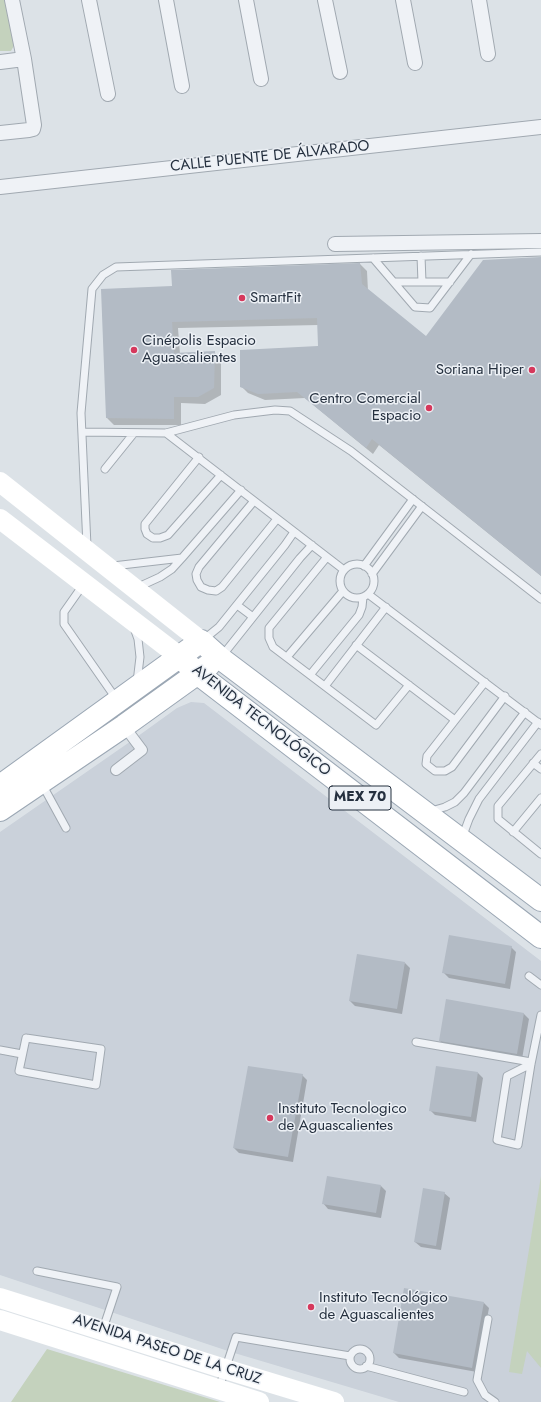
<!DOCTYPE html>
<html>
<head>
<meta charset="utf-8">
<style>
	body { margin:0 }
	canvas { display:block; background:#dce2e7 }
</style>
</head>
<body>
<canvas width="541" height="1402"></canvas>
<script>
const context = document.querySelector('canvas').getContext('2d');
context.lineJoin = 'round';
function fillPath(path, color) { context.fillStyle = color; context.fill(path, 'evenodd'); }
const toPath = rows => new Path2D(rows.map(r => 'M' + r).join(''));
function stroke(path, color, width, dash) { context.strokeStyle = color; context.lineWidth = width; context.lineCap = dash ? 'butt' : 'round'; context.setLineDash(dash || []); context.stroke(path); }
function write(font, color, halo, rows, align = 'center') {
  context.font = font + ' Jost,sans-serif'; context.lineWidth = 3; context.setLineDash([]); context.textBaseline = 'middle'; context.strokeStyle = halo; context.fillStyle = color; for (const [text, x, y, turn = 0] of rows) {
    context.save(); context.translate(x, y); context.rotate((+turn || 0) * Math.PI / 180); context.textAlign = isNaN(turn) ? turn : align; if (halo) context.strokeText(text, 0, 0); context.fillText(text, 0, 0); context.restore();
  }
}
const built = toPath([
	[191,702,204,703,541,961,541,1402,399,1402,231,1352,0,1275,0,832,134,739,177,708]
]);
const green = toPath([
	[0,0,8,0,16,42,11,51,0,51],
	[541,1176,541,1368,527,1351,522,1374,509,1372],
	[47,1349,220,1402,11,1402]
]);
const shadow = toPath([
	[541,258,541,576,379,445,373,454,305,398,265,400,248,393,241,386,319,347,319,325,178,328,180,354,214,352,221,359,221,395,205,404,181,403,181,425,114,425,107,418,173,287,360,264,367,271,368,291,426,337],
	[511,947,516,952,510,989,449,978,444,973],
	[405,963,410,968,402,1014,355,1006,350,1001],
	[447,1000,524,1014,529,1019,522,1059,445,1046,440,1041],
	[478,1073,483,1078,476,1122,435,1115,430,1110],
	[302,1075,307,1080,293,1162,239,1153,234,1148],
	[381,1186,386,1191,381,1218,328,1209,323,1203],
	[444,1193,450,1198,441,1250,421,1247,415,1242],
	[484,1303,489,1308,477,1372,399,1358,394,1353]
]);
const building = toPath([
	[541,257,541,576,372,439,366,448,297,392,258,394,240,387,240,350,318,346,317,318,172,322,174,353,215,351,214,388,198,397,174,397,174,419,106,418,101,289,172,286,171,270,360,263,362,284,426,336,483,260],
	[449,935,512,946,505,984,442,973],
	[357,954,405,962,397,1009,349,1001],
	[446,999,524,1013,517,1054,439,1041],
	[248,1066,303,1074,288,1157,233,1148],
	[436,1066,478,1072,471,1117,429,1111],
	[327,1176,381,1185,376,1213,322,1204],
	[423,1188,445,1192,436,1246,414,1242],
	[404,1288,484,1302,472,1368,393,1353]
]);
const service = toPath([
	[421,256,422,282],
	[373,258,415,307,430,308,471,254],
	[394,282,450,282],
	[83,432,166,433,234,415,275,410,290,411,351,451,541,599],
	[166,433,344,570],
	[199,457,145,524,145,529,147,534,153,538,160,538,168,535,221,475],
	[105,469,134,433],
	[254,501,199,567,196,574,197,580,201,587,208,590,216,591,222,587,277,519],
	[87,546,81,413,92,289,103,275,116,267,541,252],
	[327,557,269,628,269,638,273,647,376,725,409,685],
	'340 581a17 17 0 1 1 34 0a17 17 0 1 1-34 0Z',
	[113,566,182,558,241,490],
	[364,566,413,499],
	[372,574,422,506],
	[83,585,64,612,64,624,117,700],
	[136,588,160,577,172,569,182,558],
	[368,594,541,725],
	[237,605,253,617],
	[134,628,138,639,140,657,137,682],
	[203,640,219,627,285,545,294,532],
	[356,645,455,720],
	[222,656,300,558,312,545],
	[287,657,343,591],
	[310,675,359,615,362,607,363,597],
	[485,682,427,756,426,764,435,771,445,771,452,767,505,696],
	[325,686,386,607],
	[541,754,498,806,498,819,541,854],
	[533,763,541,769],
	[42,784,66,828],
	[431,811,445,807,455,802,464,793,525,712],
	[513,832,541,798],
	[462,838,469,819,479,799,538,722],
	[529,976,541,985],
	[26,1038,101,1049,96,1085,19,1071,26,1038],
	[416,1042,531,1062],
	[0,1050,22,1054],
	[531,1064,507,1076,497,1140,518,1145,531,1064,541,1015],
	[37,1271,117,1287,103,1329],
	[488,1319,477,1380,485,1395,495,1402],
	'350 1359a10 10 0 1 1 20 0a10 10 0 1 1-20 0Z',
	[366,1366,464,1392],
	[219,1388,236,1337,350,1356]
]);
const pedestrian = toPath([
	[116,770,142,750,124,726]
]);
const minor = toPath([
	[89,0,108,94],
	[166,0,182,86],
	[246,0,261,79],
	[325,0,340,72],
	[403,0,415,63],
	[479,0,488,54],
	[0,62,24,59],
	[0,133,29,130,33,129,34,125,24,59,12,0],
	[0,187,541,127],
	[335,244,541,241]
]);
const secondary = toPath([
	[0,482,201,641],
	[0,519,180,657],
	[0,1298,225,1369,334,1402],
	[0,1320,259,1402]
]);
const primary = toPath([
	[180,657,197,673,541,937],
	[0,786,201,641,220,658,541,900],
	[0,810,124,726,209,665]
]);
const markers = [
	[242,298,4,"#d6385c"],
	[134,350,4,"#d6385c"],
	[532,370,4,"#d6385c"],
	[429,408,4,"#d6385c"],
	[270,1118,4,"#d6385c"],
	[311,1307,4,"#d6385c"]
];
const shields = [
	[360,798,62]
];
const shieldNames = [
	["MEX 70",360,798]
];
const streetNames = [
	["CALLE PUENTE DE ÁLVARADO",270,157,-6],
	["AVENIDA TECNOLÓGICO",261,721,38],
	["AVENIDA PASEO DE LA CRUZ",167,1350,18]
];
const poiNames = [
	["SmartFit",250,298],
	["Cinépolis Espacio",142,341],
	["Aguascalientes",142,358],
	["Soriana Hiper",524,370,"right"],
	["Centro Comercial",421,399,"right"],
	["Espacio",421,416,"right"],
	["Instituto Tecnologico",278,1109],
	["de Aguascalientes",278,1126],
	["Instituto Tecnológico",319,1298],
	["de Aguascalientes",319,1315]
];
fillPath(built, '#cad1da');
fillPath(green, '#c4d2bd');
fillPath(shadow, '#0003');
fillPath(building, '#b3bbc5');
stroke(service, '#a1a9b1', 9);
stroke(pedestrian, '#a1a9b1', 12);
stroke(minor, '#a1a9b1', 16);
stroke(primary, '#9ba7b4', 24);
stroke(service, '#eff2f6', 7);
stroke(pedestrian, '#eff2f6', 10);
stroke(minor, '#eff2f6', 14);
stroke(secondary, '#fff', 20);
stroke(primary, '#fff', 22);
for (const [x, y, r, color] of markers) { const dot = new Path2D(); dot.arc(x, y, r, 0, 2 * Math.PI); context.fillStyle = color; context.fill(dot); stroke(dot, '#ecf0f5', 1.5); }
for (const [x, y, w] of shields) { const box = new Path2D(); box.roundRect(x - w / 2, y - 12, w, 24, 3); context.fillStyle = '#ecf0f5'; context.fill(box); stroke(box, '#25303f', 1); }
write('bold 14px', '#25303f', null, shieldNames);
write('15px', '#25303f', '#ecf0f5', streetNames);
write('15px', '#25303f', '#ecf0f5', poiNames, 'left');
</script>
</body>
</html>
